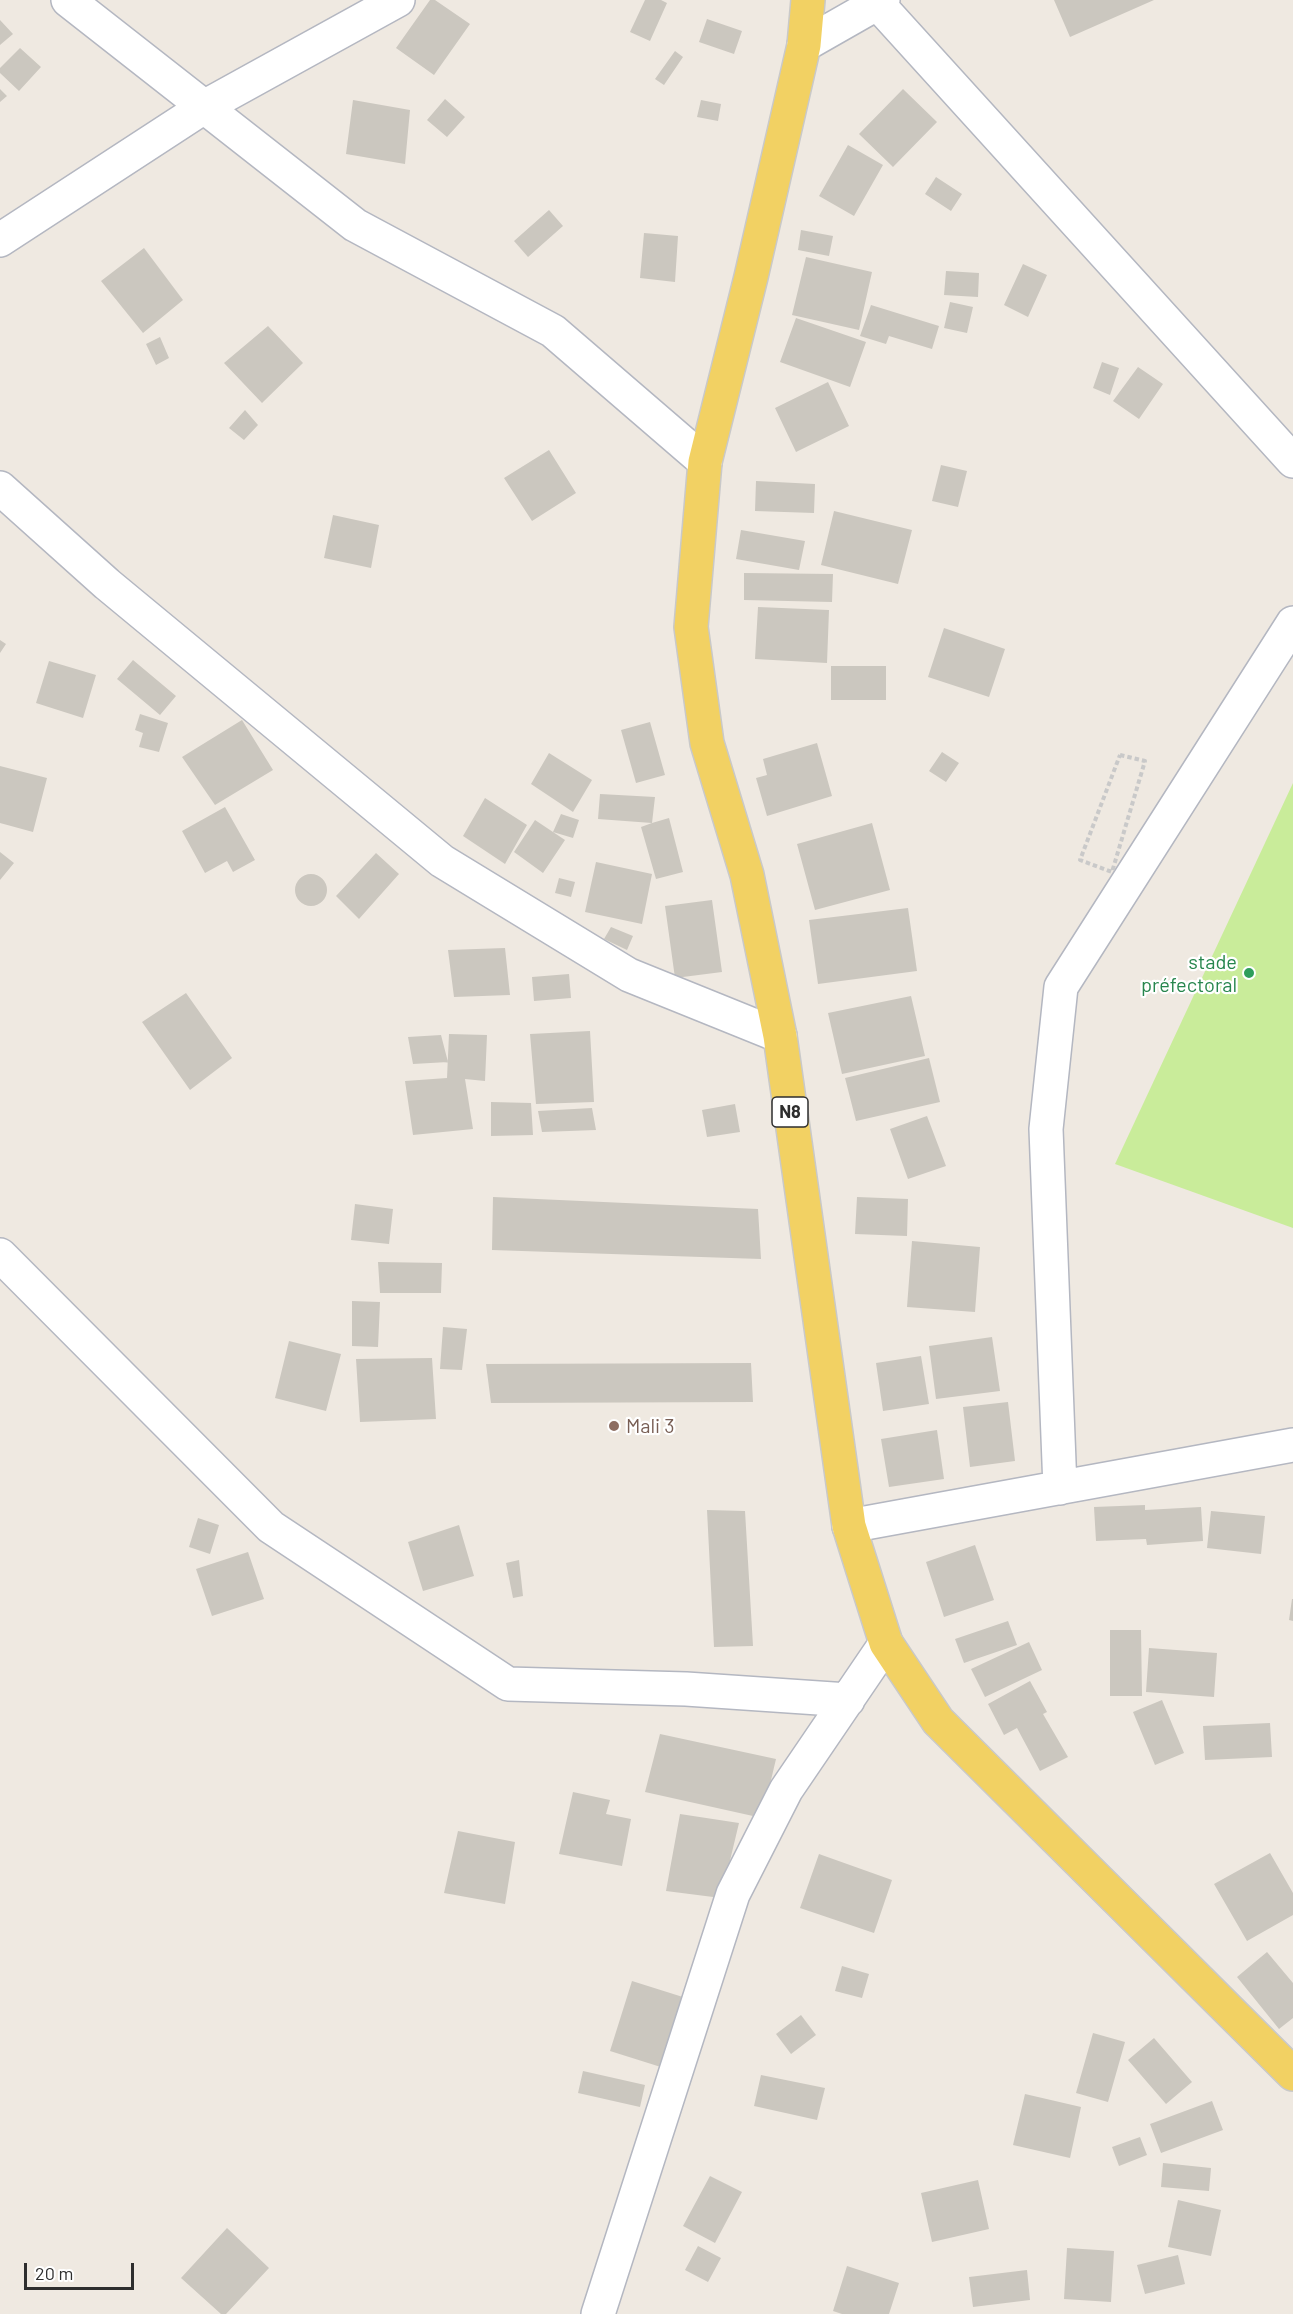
<!DOCTYPE html>
<html>
<head>
<meta charset="utf-8">
<style>
	body { margin:0 }
	#map { position:relative; width:1293px; height:2314px; overflow:hidden; background:#efe9e1; font-family:Barlow,sans-serif }
	canvas { display:block }
	.scale { position:absolute; left:24px; top:2263px; width:110px; height:27px; box-sizing:border-box; border:3px solid #2e2e2e; border-top:0; padding-left:8px; font-size:18px; line-height:21px; white-space:nowrap; color:#2e2e2e; -webkit-text-stroke:4px #fff; paint-order:stroke }
</style>
</head>
<body>
<div id="map">
<canvas width="1293" height="2314"></canvas>
<div class="scale">20 m</div>
</div>
<script>
const context = document.querySelector('canvas').getContext('2d');
context.lineJoin = 'round';
function fillPath(path, color) { context.fillStyle = color; context.fill(path, 'evenodd'); }
const toPath = rows => new Path2D(rows.map(r => 'M' + r).join(''));
function stroke(path, color, width, dash) { context.strokeStyle = color; context.lineWidth = width; context.lineCap = dash ? 'butt' : 'round'; context.setLineDash(dash || []); context.stroke(path); }
function write(font, color, halo, rows, align = 'center') {
  context.font = font + ' Barlow,sans-serif'; context.lineWidth = 4.5; context.setLineDash([]); context.textBaseline = 'middle'; context.strokeStyle = halo; context.fillStyle = color; for (const [text, x, y, turn = 0] of rows) {
    context.save(); context.translate(x, y); context.rotate((+turn || 0) * Math.PI / 180); context.textAlign = isNaN(turn) ? turn : align; if (halo) context.strokeText(text, 0, 0); context.fillText(text, 0, 0); context.restore();
  }
}
const pitch = toPath([
	[1293,783,1293,1228,1115,1164]
]);
const building = toPath([
	[430,0,435,0,470,24,434,75,396,48],
	[645,0,661,0,667,3,650,41,630,32],
	[1054,0,1154,0,1070,37],
	[707,19,742,31,734,54,699,42],
	[0,20,13,34,0,45],
	[20,48,41,67,19,91,0,73,0,68],
	[675,51,683,57,664,85,655,79],
	[0,89,7,96,0,102],
	[903,89,937,122,893,167,859,134],
	[445,99,465,117,447,137,427,120],
	[353,100,410,110,405,164,346,154],
	[701,100,721,104,718,121,697,117],
	[848,145,883,165,854,216,819,196],
	[936,177,962,194,951,211,925,194],
	[549,210,563,226,528,257,514,241],
	[801,230,833,236,829,256,798,250],
	[644,233,678,236,675,282,640,278],
	[144,248,183,300,143,333,101,281],
	[806,257,872,272,859,330,792,315],
	[1023,264,1047,275,1028,317,1004,305],
	[946,271,979,273,978,297,944,295],
	[950,302,973,307,967,333,944,328],
	[871,305,939,326,932,349,889,336,886,344,860,336],
	[796,318,866,342,850,387,780,362],
	[268,326,303,363,262,403,224,363],
	[160,337,169,358,156,365,146,344],
	[1102,362,1119,368,1110,395,1093,388],
	[1138,367,1163,384,1139,419,1113,401],
	[828,382,849,426,796,452,775,408],
	[245,410,258,425,244,440,229,428],
	[549,450,576,493,532,521,504,478],
	[941,465,967,471,958,507,932,501],
	[756,481,815,484,814,513,755,511],
	[834,511,912,530,898,584,821,565],
	[333,515,379,525,371,568,324,558],
	[741,530,805,541,799,570,736,559],
	[744,573,833,574,832,602,744,600],
	[758,607,829,610,827,663,755,659],
	[944,628,1005,649,989,697,928,677],
	[0,640,6,644,0,653],
	[133,660,176,696,160,715,117,679],
	[49,661,96,675,83,718,36,703],
	[831,666,886,666,886,700,831,700],
	[140,714,168,723,159,752,139,747,143,733,135,730],
	[242,720,273,770,215,805,182,757],
	[650,722,665,775,636,783,621,730],
	[817,743,832,796,767,816,756,778,767,775,763,759],
	[942,752,959,763,946,782,929,771],
	[549,753,592,780,573,812,531,784],
	[0,766,47,778,33,832,0,823],
	[600,794,655,797,652,823,669,818,683,872,656,879,641,827,652,823,598,819],
	[485,798,527,825,505,864,463,836],
	[225,807,255,860,233,872,227,861,205,873,182,831],
	[561,814,579,820,573,838,553,832],
	[535,820,565,840,543,873,514,852],
	[872,823,890,890,815,910,797,844],
	[0,852,14,863,0,880],
	[376,853,399,874,359,919,336,896],
	[596,862,652,874,642,924,585,912],
	'295 890a16 16 0 1 1 32 0a16 16 0 1 1-32 0Z',
	[559,878,575,882,571,897,555,893],
	[712,900,722,972,675,978,665,906],
	[908,908,917,971,818,984,809,920],
	[611,927,633,936,627,950,604,939],
	[505,948,510,995,454,997,448,950],
	[569,974,571,998,534,1001,532,977],
	[186,993,232,1058,190,1090,142,1022],
	[911,996,925,1056,842,1074,828,1013],
	[590,1031,594,1102,536,1104,530,1034],
	[449,1034,487,1035,485,1081,465,1079,473,1129,413,1135,405,1081,447,1078],
	[441,1035,448,1062,413,1064,408,1037],
	[929,1058,940,1102,856,1121,845,1078],
	[491,1102,531,1103,533,1135,491,1136],
	[735,1104,740,1132,707,1137,702,1110],
	[592,1108,596,1130,542,1132,538,1111],
	[927,1116,946,1166,908,1179,890,1129],
	[493,1197,758,1209,761,1259,492,1250],
	[857,1197,908,1199,907,1236,855,1234],
	[355,1204,393,1209,389,1244,351,1240],
	[912,1241,980,1247,975,1312,907,1307],
	[378,1262,442,1263,441,1293,380,1293],
	[352,1301,380,1302,378,1347,352,1346],
	[443,1327,467,1329,462,1370,440,1369],
	[992,1337,1000,1391,936,1399,929,1346],
	[289,1341,341,1354,326,1411,275,1398],
	[921,1356,929,1404,883,1411,876,1363],
	[432,1358,436,1419,360,1422,356,1359],
	[751,1363,753,1402,491,1403,486,1364],
	[1008,1402,1015,1461,970,1467,963,1407],
	[937,1430,944,1479,889,1487,881,1439],
	[1145,1505,1145,1510,1201,1507,1203,1541,1147,1545,1146,1539,1096,1541,1094,1507],
	[707,1510,745,1511,753,1646,714,1647],
	[1211,1511,1265,1516,1261,1554,1207,1548],
	[198,1518,219,1525,210,1554,189,1547],
	[459,1525,474,1576,423,1591,408,1542],
	[975,1545,994,1600,944,1617,926,1562],
	[248,1552,264,1599,212,1616,196,1569],
	[519,1560,523,1596,513,1598,506,1563],
	[1292,1599,1293,1599,1293,1621,1289,1620],
	[1008,1621,1017,1645,964,1663,955,1639],
	[1110,1630,1141,1630,1142,1696,1110,1696],
	[1029,1642,1042,1670,985,1697,971,1669],
	[1149,1648,1217,1653,1214,1697,1146,1692],
	[1030,1681,1047,1712,1043,1714,1068,1757,1040,1771,1017,1728,1004,1735,988,1704],
	[1162,1700,1184,1753,1155,1765,1133,1712],
	[1270,1723,1272,1757,1205,1760,1203,1726],
	[660,1734,776,1759,762,1818,645,1792],
	[573,1792,610,1800,606,1814,631,1819,622,1866,559,1854],
	[680,1814,739,1823,721,1898,666,1891],
	[458,1831,515,1842,505,1904,444,1893],
	[1270,1853,1293,1893,1293,1915,1247,1941,1214,1884],
	[819,1854,892,1880,874,1933,800,1908],
	[1267,1952,1293,1983,1293,2018,1279,2029,1237,1977],
	[842,1966,869,1974,862,1998,835,1991],
	[632,1981,686,1998,664,2068,610,2051],
	[801,2015,816,2035,791,2054,776,2034],
	[1093,2033,1125,2042,1108,2102,1076,2093],
	[1154,2038,1192,2082,1166,2104,1128,2060],
	[583,2071,645,2085,640,2107,578,2093],
	[761,2075,825,2088,817,2120,754,2106],
	[1025,2094,1081,2107,1070,2158,1013,2145],
	[1212,2101,1223,2130,1161,2153,1150,2124],
	[1140,2137,1147,2155,1119,2166,1112,2147],
	[1163,2163,1211,2168,1209,2191,1161,2187],
	[710,2176,742,2192,715,2243,683,2226],
	[978,2180,989,2229,932,2242,921,2193],
	[1178,2200,1221,2210,1211,2256,1168,2247],
	[227,2228,269,2268,226,2314,221,2314,181,2278],
	[698,2246,721,2258,708,2282,685,2270],
	[1067,2248,1114,2251,1111,2302,1064,2299],
	[1178,2255,1185,2284,1145,2294,1137,2265],
	[847,2266,899,2283,889,2314,842,2314,833,2311],
	[1027,2270,1030,2300,973,2307,969,2277]
]);
const path = toPath([
	[1120,755,1145,761,1112,872,1080,860,1120,755]
]);
const minor = toPath([
	[68,0,355,225,553,331,705,462],
	[878,4,1293,461],
	[804,45,883,0],
	[0,240,204,107,398,0],
	[0,488,107,584,442,861,629,975,780,1036],
	[0,1255,271,1527,508,1684,686,1689,848,1700],
	[1060,1488,1046,1129,1061,987,1293,623],
	[849,1526,1293,1445],
	[598,2314,733,1894,786,1790,886,1643]
]);
const major = toPath([
	[808,0,804,45,751,277,705,462,691,627,707,743,747,875,780,1036,849,1526,886,1643,938,1721,1293,2074]
]);
const markers = [
	[1249,973,6,"#2e9e5b"],
	[614,1426,6,"#8d6e63"]
];
const shields = [
	[790,1112,36]
];
const shieldNames = [
	["N8",790,1112]
];
const leisureNames = [
	["stade",1237,962],
	["préfectoral",1237,985]
];
const educationNames = [
	["Mali 3",626,1426]
];
fillPath(pitch, '#c9ec9a');
fillPath(building, '#cbc7bf');
stroke(minor, '#b4b7c1', 36);
stroke(major, '#c9c9c9', 36);
stroke(path, '#c9c9c9', 4, [4.5, 3]);
stroke(minor, '#fff', 33);
stroke(major, '#f2d163', 33);
for (const [x, y, r, color] of markers) { const dot = new Path2D(); dot.arc(x, y, r, 0, 2 * Math.PI); context.fillStyle = color; context.fill(dot); stroke(dot, '#fff', 2); }
for (const [x, y, w] of shields) { const box = new Path2D(); box.roundRect(x - w / 2, y - 15, w, 30, 4.5); context.fillStyle = '#fff'; context.fill(box); stroke(box, '#2e2e2e', 1.5); }
write('bold 18px', '#2e2e2e', null, shieldNames);
write('20px', '#27864d', '#fff', leisureNames, 'right');
write('20px', '#785e54', '#fff', educationNames, 'left');
</script>
</body>
</html>
